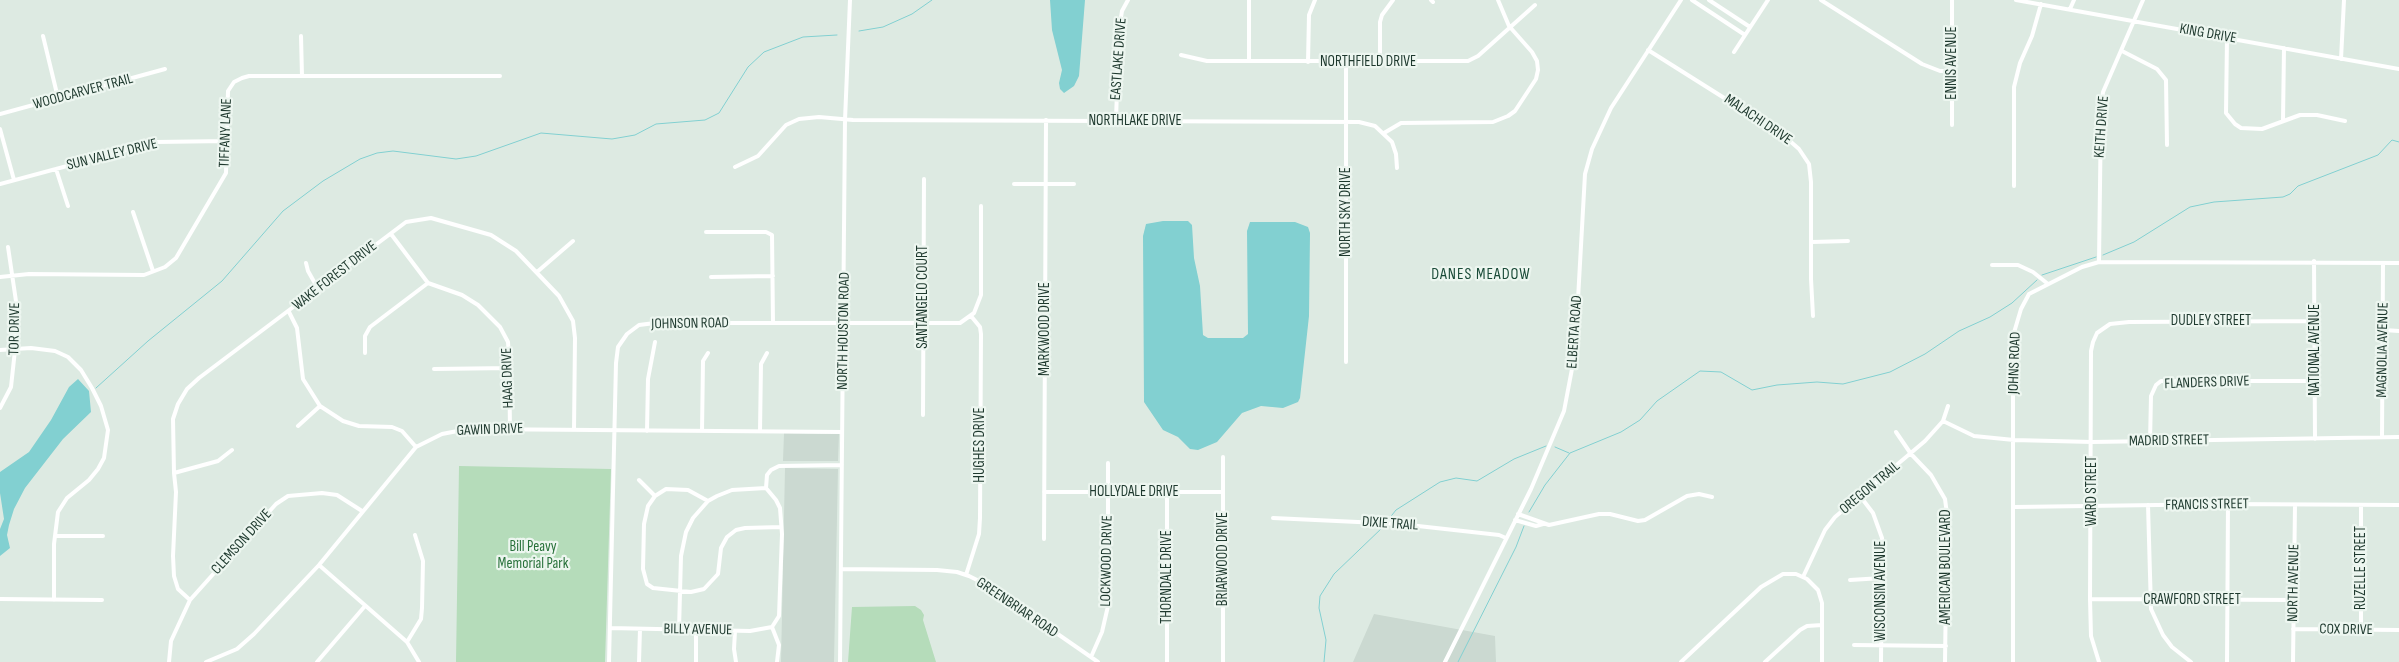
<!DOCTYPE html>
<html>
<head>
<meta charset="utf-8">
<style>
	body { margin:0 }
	canvas { display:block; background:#ddeae2 }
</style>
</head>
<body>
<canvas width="2399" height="662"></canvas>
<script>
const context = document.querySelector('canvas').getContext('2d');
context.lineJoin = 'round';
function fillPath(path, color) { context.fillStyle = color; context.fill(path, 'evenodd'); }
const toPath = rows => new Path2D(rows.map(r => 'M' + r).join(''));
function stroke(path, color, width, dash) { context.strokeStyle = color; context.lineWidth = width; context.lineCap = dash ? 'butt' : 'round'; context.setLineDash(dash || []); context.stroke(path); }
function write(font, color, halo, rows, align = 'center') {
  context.font = font + ' "Sofia Sans Condensed",sans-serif'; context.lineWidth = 4.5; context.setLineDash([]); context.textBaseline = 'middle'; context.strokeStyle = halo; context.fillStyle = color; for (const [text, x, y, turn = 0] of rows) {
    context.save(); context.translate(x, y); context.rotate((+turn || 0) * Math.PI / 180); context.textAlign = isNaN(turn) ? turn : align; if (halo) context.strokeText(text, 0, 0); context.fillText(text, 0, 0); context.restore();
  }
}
const built = toPath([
	[784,433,839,434,838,461,783,461],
	[785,468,838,469,834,662,781,662],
	[1374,614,1495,636,1496,662,1353,662]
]);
const green = toPath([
	[459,466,611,469,605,662,456,662],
	[915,606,921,610,924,615,923,620,936,662,848,662,852,607]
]);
const water = toPath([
	[1050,0,1085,0,1079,76,1074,86,1064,93,1060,89,1059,83,1062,70,1052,30],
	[1163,221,1188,221,1192,225,1194,258,1200,286,1203,335,1208,338,1243,338,1248,334,1247,231,1250,222,1295,222,1308,227,1310,233,1309,316,1300,398,1298,402,1283,408,1261,406,1242,413,1217,442,1198,450,1190,449,1178,437,1163,430,1144,402,1143,236,1146,224],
	[78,379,89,391,91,412,63,439,25,488,14,509,9,525,7,535,10,548,0,556,0,529,4,519,0,493,0,472,29,452,51,420,69,387]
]);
const stream = toPath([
	[859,31,883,27,912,14,932,0],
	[2103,255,2134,242,2190,207,2214,202,2283,197,2290,194,2298,186,2378,155,2392,140,2399,142],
	[2042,275,2096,257],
	[96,388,148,341,222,281,283,211,323,181,360,159,377,153,393,151,456,159,476,156,541,133,612,139,635,135,656,124,705,120,719,113,748,67,764,52,803,37,837,35],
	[1555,447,1569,453],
	[1529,512,1545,485,1570,453,1621,432,1640,420,1657,401,1700,371,1721,372,1752,390,1777,385,1817,382,1843,384,1890,372,1925,354,1959,331,1990,317,2012,303,2037,280],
	[1388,520,1396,510,1440,482,1456,478,1477,481,1514,459,1546,446],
	[1324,662,1326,640,1319,608,1320,596,1334,574,1383,527],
	[1458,662,1516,547,1524,526]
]);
const minor = toPath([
	[1431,0,1433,2],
	[1692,0,1745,35],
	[1709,0,1750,27],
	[1821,0,1922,64,1940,71,1952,71],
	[2016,0,2399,69],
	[2070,9,2074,0],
	[43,36,58,98],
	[301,36,302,76],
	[2227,38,2226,113,2235,124,2241,128,2262,129,2300,115,2317,115,2345,121],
	[1648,50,1783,135,1799,149,1809,164,1811,182,1811,279,1813,316],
	[2122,51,2157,69,2166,80,2167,145],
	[1734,52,1768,0],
	[1181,55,1207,61,1468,61,1478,56,1535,5],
	[2341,59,2344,0],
	[1249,61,1249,0],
	[1308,62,1309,15,1315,0],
	[1346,62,1346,362],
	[1380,62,1380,22,1382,15,1393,0],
	[0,114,165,69],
	[1116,120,1119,30,1122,11,1128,0],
	[2283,120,2284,48],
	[1952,125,1952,0],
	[0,129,14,180],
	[1384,133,1401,123,1493,122,1508,116,1515,111,1536,79,1538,70,1537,61,1532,52,1509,26,1498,0],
	[735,167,758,156,786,125,799,119,819,117,853,120,1359,122,1375,126,1392,142,1396,154,1397,168],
	[56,169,68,206],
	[0,184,156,142,226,141],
	[1014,184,1074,184],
	[2014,186,2014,87,2020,63,2032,36,2041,4],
	[133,212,153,271],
	[706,232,766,232,772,235,773,323],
	[391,234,428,283,462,295,478,305,500,327,508,342,509,356,510,429],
	[1812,242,1848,241],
	[2314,261,2315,439],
	[2099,262,2101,109,2103,92,2143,0],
	[306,263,308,271,317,287],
	[1992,265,2018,265,2033,272,2048,284],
	[537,272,573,241],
	[0,277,29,274,144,275,165,267,176,258,226,173,228,91,234,82,242,78,249,76,500,76],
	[711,277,773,276],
	[289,312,297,328,303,379,320,406,343,421,359,426,392,427,402,431,416,447],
	[2384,330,2399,331],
	[0,350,31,348,55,351,68,357,81,370,92,388,101,406,108,430,104,458,98,469,89,480,67,498,58,512,54,544,54,600],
	[365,353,365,336,370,327,428,283],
	[434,369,510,368],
	[0,408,11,387,15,350,17,308,8,247],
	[923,415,924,179],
	[1943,421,1974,436,2014,440,2092,442,2399,437],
	[298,426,320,406],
	[647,431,648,379,655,342],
	[702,431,703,361,708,353],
	[760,431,761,364,767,353],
	[1896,432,1911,454,1931,475,1945,499,1947,514,1945,662],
	[2382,437,2383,263],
	[2150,442,2151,396,2156,385,2161,381,2316,381],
	[174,473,218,461,232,450],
	[639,480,655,496],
	[1044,492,1223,492],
	[1860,496,1873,513,1882,538,1881,662],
	[708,501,688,490,666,489,655,496,648,506,644,524,643,569,647,584,653,588,691,592,704,589,718,574,721,548,727,537,736,530,745,528,781,527],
	[2148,505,2151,609,2163,635,2172,647,2191,662],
	[2015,507,2228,504,2399,505],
	[1518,514,1549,525,1599,514,1610,514,1638,521,1645,520,1687,496,1699,494,1712,497],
	[1273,518,1400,524,1499,535,1506,538],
	[1515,520,1536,526,1543,524],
	[55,536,103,536],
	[1044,539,1046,120],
	[319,565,407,642,419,662],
	[841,569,937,570,957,572,969,576,987,585,1098,662],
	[966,575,979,534,980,518,981,334,980,327,971,316],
	[1803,577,1825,530,1835,517,1925,441,1943,421,1948,406],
	[1850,580,1882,578],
	[0,599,102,600],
	[2090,599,2294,600],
	[190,600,178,589,174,576,173,556,176,492,174,473,173,419,178,404,187,389,199,378,406,222,431,218,491,235,516,251,559,296,573,321,575,338,574,430],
	[772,627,779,645,777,662],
	[610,628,750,631,772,627,779,616,782,534,780,508,776,500,766,488,767,475,771,470,779,466,842,465],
	[2293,629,2399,630],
	[679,630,681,556,686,532,693,518,708,501,717,496,732,490,766,488],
	[2361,630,2361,506],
	[735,631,734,649,736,662],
	[407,642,421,619,422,608,423,561,415,535],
	[1854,645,1946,646],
	[1091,657,1102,632,1108,606,1108,463],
	[169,662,171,641,190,600,276,504,288,496,322,493,337,495,362,511],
	[206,662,237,649,254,634,319,565,416,447,442,434,468,429,842,432],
	[317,662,365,606],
	[609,662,616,363,618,347,627,334,639,325,655,323,960,323,974,313,981,295,981,206],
	[639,662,640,629],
	[696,662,696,630],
	[840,662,845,120,850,0],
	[1167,662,1167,493],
	[1223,662,1223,457],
	[1445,662,1531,489,1564,411,1575,353,1585,174,1592,149,1611,108,1681,0],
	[1681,662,1761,587,1783,574,1796,574,1807,579,1818,590,1822,603,1822,662],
	[1765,662,1800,630,1807,626,1822,625],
	[2013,662,2013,336,2021,309,2029,294,2082,267,2099,262,2399,263],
	[2099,662,2091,636,2090,599,2091,351,2093,342,2097,333,2110,324,2129,322,2316,321],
	[2227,662,2228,504],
	[2293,662,2295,505]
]);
const streetNames = [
	["KING DRIVE",2208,34,10],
	["EASTLAKE DRIVE",1119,59,-86],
	["NORTHFIELD DRIVE",1368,62],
	["ENNIS AVENUE",1952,63,-90],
	["WOODCARVER TRAIL",83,92,-15],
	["MALACHI DRIVE",1758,120,34],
	["NORTHLAKE DRIVE",1135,121],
	["KEITH DRIVE",2102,127,-86],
	["TIFFANY LANE",226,133,-88],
	["SUN VALLEY DRIVE",112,155,-14],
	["NORTH SKY DRIVE",1346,212,-90],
	["WAKE FOREST DRIVE",335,276,-38],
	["SANTANGELO COURT",923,297,-90],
	["DUDLEY STREET",2211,321],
	["JOHNSON ROAD",690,324,-1],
	["TOR DRIVE",15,329,-89],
	["MARKWOOD DRIVE",1045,329,-90],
	["NORTH HOUSTON ROAD",844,331,-89],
	["ELBERTA ROAD",1575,332,-86],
	["NATIONAL AVENUE",2315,350,-90],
	["MAGNOLIA AVENUE",2383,350,-89],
	["JOHNS ROAD",2015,363,-88],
	["HAAG DRIVE",508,378,-92],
	["FLANDERS DRIVE",2207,383,-2],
	["GAWIN DRIVE",490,430,-2],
	["MADRID STREET",2169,441,-1],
	["HUGHES DRIVE",980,445,-90],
	["OREGON TRAIL",1870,488,-40],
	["WARD STREET",2092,491,-90],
	["HOLLYDALE DRIVE",1134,492],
	["FRANCIS STREET",2207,505,-1],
	["DIXIE TRAIL",1390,524,4],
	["CLEMSON DRIVE",242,542,-48],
	["BRIARWOOD DRIVE",1223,559,-90],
	["LOCKWOOD DRIVE",1107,561,-89],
	["AMERICAN BOULEVARD",1946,567,-90],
	["RUZELLE STREET",2361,568,-90],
	["THORNDALE DRIVE",1167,577,-90],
	["NORTH AVENUE",2294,583,-89],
	["WISCONSIN AVENUE",1881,591,-90],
	["CRAWFORD STREET",2192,600],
	["GREENBRIAR ROAD",1017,608,34],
	["BILLY AVENUE",698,630,1],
	["COX DRIVE",2346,630,1]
];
const parkNames = [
	["Bill Peavy",533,547],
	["Memorial Park",533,564]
];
const neighbourhoodNames = [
	["DANES MEADOW",1481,275]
];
fillPath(built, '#cbd9d1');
fillPath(green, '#b5dcba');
fillPath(water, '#82d0d1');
stroke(stream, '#82d0d1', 1);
stroke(minor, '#fff', 4);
write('15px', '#1e392e', '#edf6f0', streetNames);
write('15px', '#28713a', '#edf6f0', parkNames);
context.letterSpacing = '1px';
write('16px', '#1a4b38', '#edf6f0', neighbourhoodNames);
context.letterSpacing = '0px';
</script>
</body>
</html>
